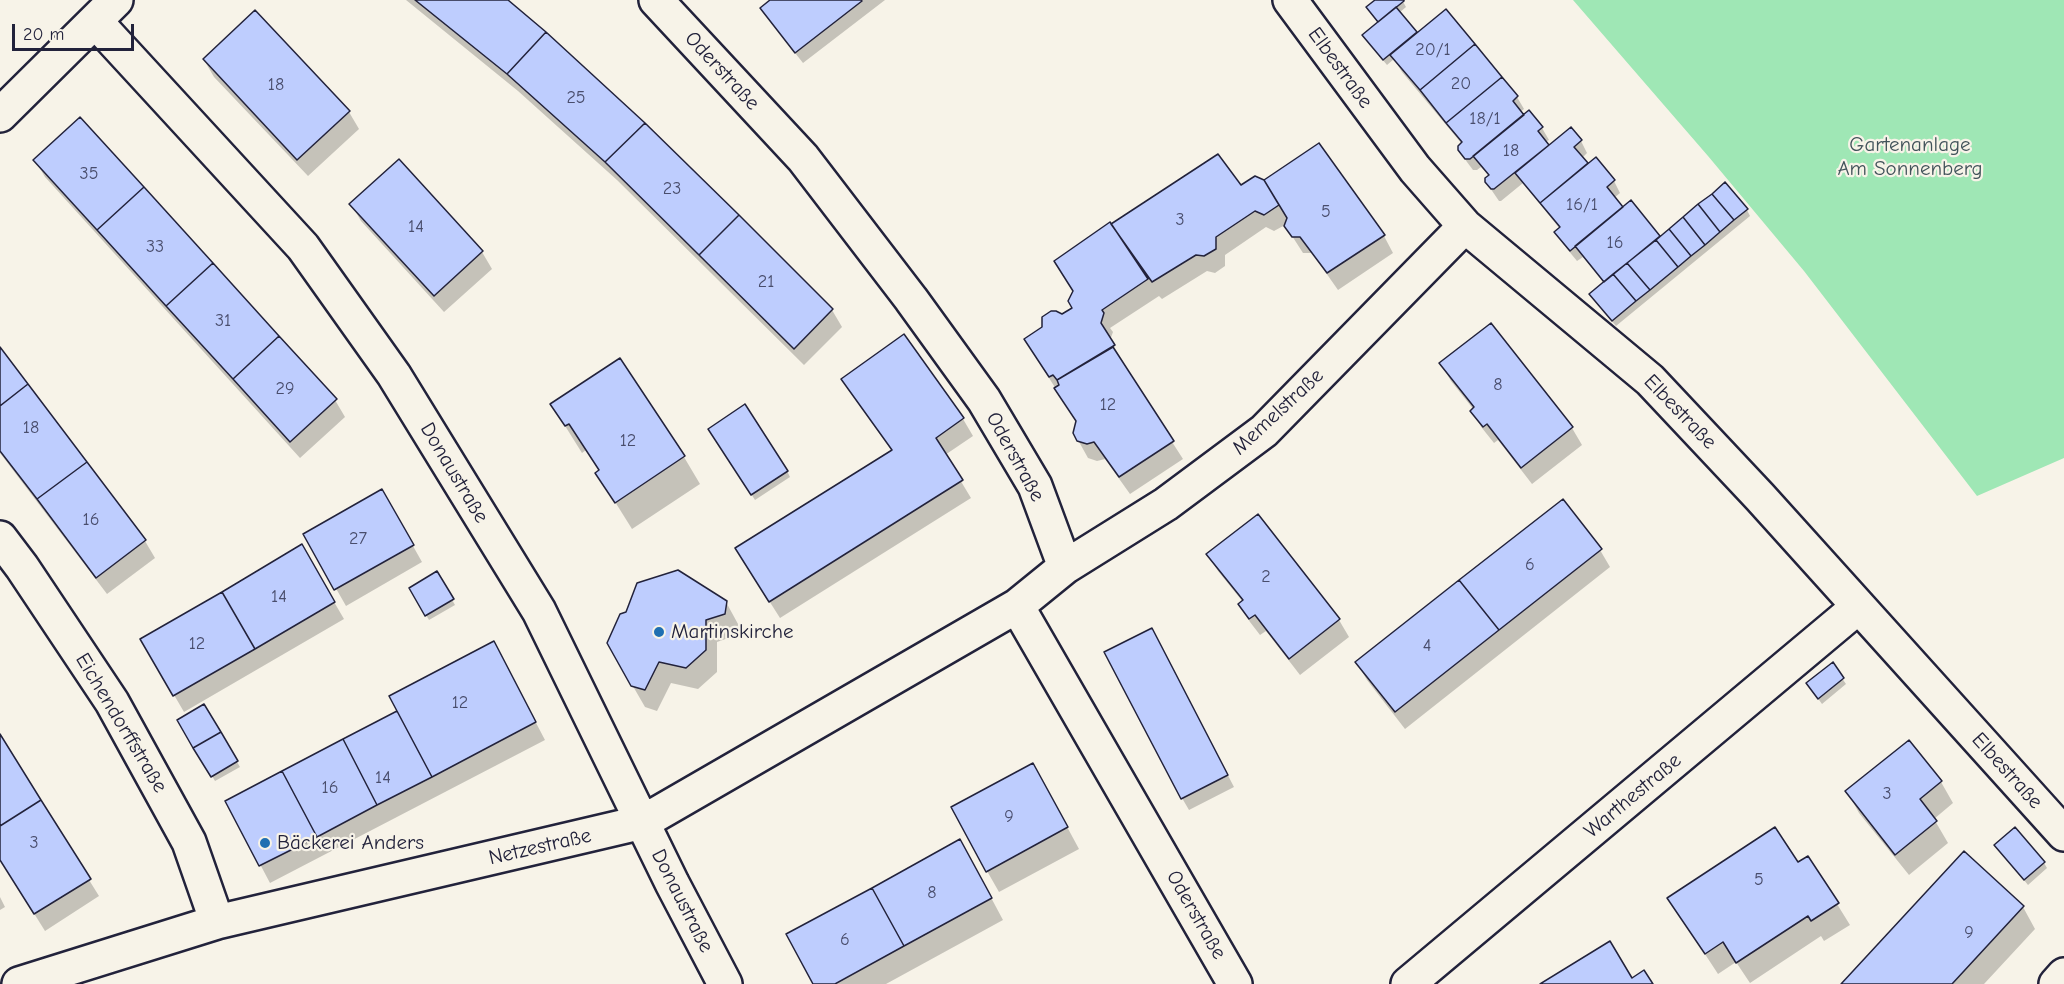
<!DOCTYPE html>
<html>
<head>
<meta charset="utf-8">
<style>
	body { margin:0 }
	#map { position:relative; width:2064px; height:984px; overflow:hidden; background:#f7f3e8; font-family:"Comic Neue",sans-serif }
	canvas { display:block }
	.scale { position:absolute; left:12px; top:24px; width:122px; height:27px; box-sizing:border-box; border:3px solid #22223b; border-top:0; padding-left:8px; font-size:18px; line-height:21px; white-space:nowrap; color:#22223b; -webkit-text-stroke:4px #f7f3e8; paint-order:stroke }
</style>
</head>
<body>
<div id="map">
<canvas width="2064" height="984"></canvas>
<div class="scale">20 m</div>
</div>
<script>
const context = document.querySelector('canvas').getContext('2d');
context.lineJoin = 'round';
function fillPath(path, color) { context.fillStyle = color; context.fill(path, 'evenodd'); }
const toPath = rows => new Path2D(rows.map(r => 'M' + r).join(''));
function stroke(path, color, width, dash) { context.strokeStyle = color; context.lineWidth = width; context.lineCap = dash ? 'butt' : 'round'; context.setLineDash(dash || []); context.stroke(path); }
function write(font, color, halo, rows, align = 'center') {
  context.font = font + ' "Comic Neue",sans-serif'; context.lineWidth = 4.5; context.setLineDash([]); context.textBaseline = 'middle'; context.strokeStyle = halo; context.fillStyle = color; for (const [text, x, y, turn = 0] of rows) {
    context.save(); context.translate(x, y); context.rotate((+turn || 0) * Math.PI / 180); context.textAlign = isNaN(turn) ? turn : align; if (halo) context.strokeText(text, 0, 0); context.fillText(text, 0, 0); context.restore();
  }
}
const green = toPath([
	[1573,0,2064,0,2064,458,1977,496,1804,271,1708,156]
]);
const shadow = toPath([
	[406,0,505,0,832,310,842,327,804,365,617,180,518,91],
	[772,0,885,0,803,63,769,20,762,8],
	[1377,0,1402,0,1406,7,1399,13,1417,35,1446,11,1517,97,1524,109,1520,112,1524,117,1529,112,1542,128,1549,140,1545,142,1549,147,1581,141,1587,153,1582,158,1588,165,1614,181,1620,193,1614,198,1623,209,1631,202,1660,238,1747,210,1750,216,1616,326,1594,300,1604,283,1583,257,1577,261,1563,244,1556,232,1560,229,1523,183,1501,201,1499,201,1486,182,1489,176,1481,167,1477,170,1473,170,1467,162,1459,150,1462,144,1402,72,1394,59,1387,65,1367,41,1379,23],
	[204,60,349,112,359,129,308,176,214,77],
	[1319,145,1384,236,1393,253,1338,290,1312,253,1303,253,1285,225,1274,231,1266,227,1225,255,1225,266,1215,273,1207,271,1162,299,1159,296,1110,328,1113,332,1110,340,1124,363,1122,364,1183,459,1130,494,1105,459,1097,461,1088,458,1078,440,1077,422,1035,356,1062,316,1074,308,1111,226,1241,187,1264,182],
	[35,160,335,400,345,417,300,458,45,177],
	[351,204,482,252,492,269,444,312,361,221],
	[1491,325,1572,428,1582,445,1532,484,1498,440,1494,443,1482,428,1472,411,1474,410,1451,381,1441,364],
	[904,336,963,419,973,436,945,455,971,498,780,618,747,566,892,451,853,396,843,379],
	[0,349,145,541,155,558,107,594,0,453],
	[620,360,684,457,700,484,632,529,597,473,600,471,586,450,582,453,552,405],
	[713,435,787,471,790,477,755,500],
	[382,491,422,562,346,606,305,534],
	[1257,516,1339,620,1349,637,1300,675,1266,631,1260,635,1250,622,1240,605,1243,602,1218,571,1208,554],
	[302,547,344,619,184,712,142,640],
	[1600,550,1610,567,1405,729,1367,680,1357,663],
	[437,573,455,605,429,620,411,589],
	[726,602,738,624,737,635,717,642,717,672,698,689,671,683,657,711,645,707,608,643],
	[1158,641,1234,787,1189,810,1182,798],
	[503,660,545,740,270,883,227,802,399,712],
	[1832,664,1846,684,1822,704,1811,689],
	[203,706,240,767,215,781,179,720],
	[0,737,99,896,45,931,0,859],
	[1941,782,1953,803,1934,819,1948,843,1909,875,1859,813,1847,791],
	[1045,786,1079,849,999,892,987,871],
	[1996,846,2044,863,2047,868,2028,885],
	[972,862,1003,920,886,984,815,984],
	[1797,864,1837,904,1850,925,1824,941,1821,936,1750,983,1736,962,1718,974,1682,919],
	[0,897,5,907,0,910],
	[2023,907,2035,929,1984,984,1843,984]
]);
const building = toPath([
	[415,0,508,0,546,32,507,74,415,0],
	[770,0,861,0,862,1,795,53,760,8,770,0],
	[1375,0,1404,0,1404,1,1378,22,1366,7,1375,0],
	[1396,7,1417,32,1383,60,1362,35,1396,7],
	[1446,9,1475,44,1420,90,1390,55,1446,9],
	[255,10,350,111,297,160,203,59,255,10],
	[546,32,645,123,605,162,507,74,546,32],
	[1475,44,1502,77,1446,123,1420,90,1475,44],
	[1502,77,1518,96,1513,101,1524,115,1470,159,1465,159,1458,150,1458,146,1462,142,1446,123,1502,77],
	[1529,110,1543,127,1538,131,1549,145,1494,189,1491,189,1485,182,1485,178,1489,175,1473,156,1529,110],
	[80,117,144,187,97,230,33,160,80,117],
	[645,123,739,215,699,255,605,162,645,123],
	[1571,127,1582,140,1574,147,1588,163,1540,203,1515,173,1571,127],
	[1319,143,1385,235,1327,273,1300,237,1292,237,1284,226,1287,218,1264,180,1319,143],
	[1218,154,1241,185,1255,176,1264,180,1279,205,1264,215,1255,211,1216,237,1216,249,1204,256,1196,255,1152,282,1111,224,1218,154],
	[1596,157,1615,180,1607,187,1623,207,1570,251,1554,232,1560,227,1540,203,1596,157],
	[399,159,483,251,434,296,349,204,399,159],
	[1725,182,1748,209,1734,220,1712,194,1725,182],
	[144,187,213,263,166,306,97,230,144,187],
	[1712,194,1734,220,1720,232,1698,204,1712,194],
	[1631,200,1660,236,1604,282,1575,246,1631,200],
	[1698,204,1720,232,1705,245,1683,217,1698,204],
	[739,215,833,309,794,349,699,255,739,215],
	[1683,217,1705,245,1691,256,1669,229,1683,217],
	[1110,222,1148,279,1102,310,1104,313,1101,323,1115,345,1057,380,1053,375,1049,377,1024,339,1042,327,1042,317,1051,311,1056,311,1062,314,1072,308,1068,301,1073,291,1054,261,1110,222],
	[1669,229,1691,256,1678,267,1656,240,1669,229],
	[1656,240,1678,267,1650,290,1627,263,1656,240],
	[213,263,279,336,233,379,166,306,213,263],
	[1627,263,1650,290,1636,301,1613,274,1627,263],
	[1613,274,1636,301,1612,321,1589,294,1613,274],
	[1491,323,1573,427,1521,468,1487,424,1483,427,1470,411,1474,407,1439,363,1491,323],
	[904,334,964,418,936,438,963,480,769,602,735,548,892,450,841,379,904,334],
	[279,336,337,399,290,442,233,379,279,336],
	[0,347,28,384,0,406,0,347],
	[1113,347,1174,441,1119,477,1094,442,1087,444,1077,441,1073,433,1076,421,1054,388,1059,385,1057,380,1113,347],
	[620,358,685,456,615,503,595,473,599,470,569,424,565,426,550,404,620,358],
	[28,384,87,462,37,499,0,451,0,406,28,384],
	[745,404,788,471,751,495,708,429,745,404],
	[87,462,146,540,96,578,37,499,87,462],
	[382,489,414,545,334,590,303,534,382,489],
	[1563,499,1602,549,1499,630,1459,580,1563,499],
	[1258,514,1340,619,1289,659,1255,615,1249,619,1238,604,1243,600,1206,554,1258,514],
	[302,544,335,602,255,649,222,592,302,544],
	[678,570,727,601,725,614,706,620,706,650,686,668,659,662,645,690,631,686,607,643,620,614,626,612,637,583,678,570],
	[437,571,454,599,425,616,409,588,437,571],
	[1459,580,1499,630,1395,712,1355,662,1459,580],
	[222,592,255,649,173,696,140,639,222,592],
	[1152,628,1228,775,1181,799,1104,652,1152,628],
	[494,641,536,722,432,777,389,696,494,641],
	[1833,662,1844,678,1818,699,1806,683,1833,662],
	[204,704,221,732,193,748,177,720,204,704],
	[397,711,432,777,377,805,343,739,397,711],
	[221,732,238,761,211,777,193,748,221,732],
	[0,734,41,800,0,826,0,734],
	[343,739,377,805,317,837,282,771,343,739],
	[1909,740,1942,781,1920,799,1937,821,1895,855,1845,791,1909,740],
	[1033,763,1068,827,986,872,951,807,1033,763],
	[282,771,317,837,259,866,225,801,282,771],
	[41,800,91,879,34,914,0,860,0,826,41,800],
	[1775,827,1798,862,1808,856,1839,903,1811,921,1808,916,1736,963,1723,942,1705,954,1667,898,1775,827],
	[2015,827,2045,862,2024,880,1994,845,2015,827],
	[960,839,992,898,904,946,872,888,960,839],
	[1964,851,2024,906,1952,984,1841,984,1964,851],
	[872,888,904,946,835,984,813,984,786,934,872,888],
	[1610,941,1632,978,1644,970,1653,984,1540,984,1610,941]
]);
const street = toPath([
	[656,0,803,158,911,299,984,400,1035,486,1065,567],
	[1290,0,1415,169,1465,226,1650,380,1760,497,2064,834],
	[95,21,303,247,394,375,539,611,672,883,725,984],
	[0,115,116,0],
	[0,538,22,567,112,702,189,842,217,922],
	[19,984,217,922,643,822,1017,606],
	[1235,984,1017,606,1065,567,1166,504,1264,431,1465,226],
	[1408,984,1858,607],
	[2056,984,2064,975]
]);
const markers = [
	[659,632,6,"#1f6fb2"],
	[265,843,6,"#1f6fb2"]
];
const numberNames = [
	["20/1",1433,50],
	["20",1461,84],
	["18",276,85],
	["25",576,98],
	["18/1",1485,119],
	["18",1511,151],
	["35",89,174],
	["23",672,189],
	["16/1",1582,205],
	["5",1326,212],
	["3",1180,220],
	["14",416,227],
	["16",1615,243],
	["33",155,247],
	["21",766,282],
	["31",223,321],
	["8",1498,385],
	["29",285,389],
	["12",1108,405],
	["18",31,428],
	["12",628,441],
	["16",91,520],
	["27",358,539],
	["6",1530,565],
	["2",1266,577],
	["14",279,597],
	["12",197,644],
	["4",1427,646],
	["12",460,703],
	["14",383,778],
	["16",330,788],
	["3",1887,794],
	["9",1009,817],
	["3",34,843],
	["5",1759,880],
	["8",932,893],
	["9",1969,933],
	["6",845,940]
];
const streetNames = [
	["Elbestraße",1340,68,54],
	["Oderstraße",722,71,47],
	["Memelstraße",1278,412,-43],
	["Elbestraße",1680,412,46],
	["Oderstraße",1015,457,61],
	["Donaustraße",454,473,59],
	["Eichendorffstraße",121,723,59],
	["Elbestraße",2007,771,48],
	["Warthestraße",1633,796,-40],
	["Netzestraße",540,847,-13],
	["Donaustraße",682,901,63],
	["Oderstraße",1196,915,60]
];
const parkNames = [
	["Gartenanlage",1910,145],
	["Am Sonnenberg",1910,169]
];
const poiNames = [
	["Martinskirche",671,632],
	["Bäckerei Anders",277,843]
];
fillPath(green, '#9fe7b5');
fillPath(shadow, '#0003');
fillPath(building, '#becdfe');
stroke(building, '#22223b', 1.5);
stroke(street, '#22223b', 38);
stroke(street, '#f7f3e8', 33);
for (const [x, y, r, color] of markers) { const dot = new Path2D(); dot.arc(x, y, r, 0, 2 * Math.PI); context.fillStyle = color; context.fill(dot); stroke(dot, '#f7f3e8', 2); }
write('18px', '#494d6c', null, numberNames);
write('21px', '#22223b', '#f7f3e8', streetNames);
write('21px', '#41535a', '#f7f3e8', parkNames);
write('21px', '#22223b', '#f7f3e8', poiNames, 'left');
</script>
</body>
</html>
